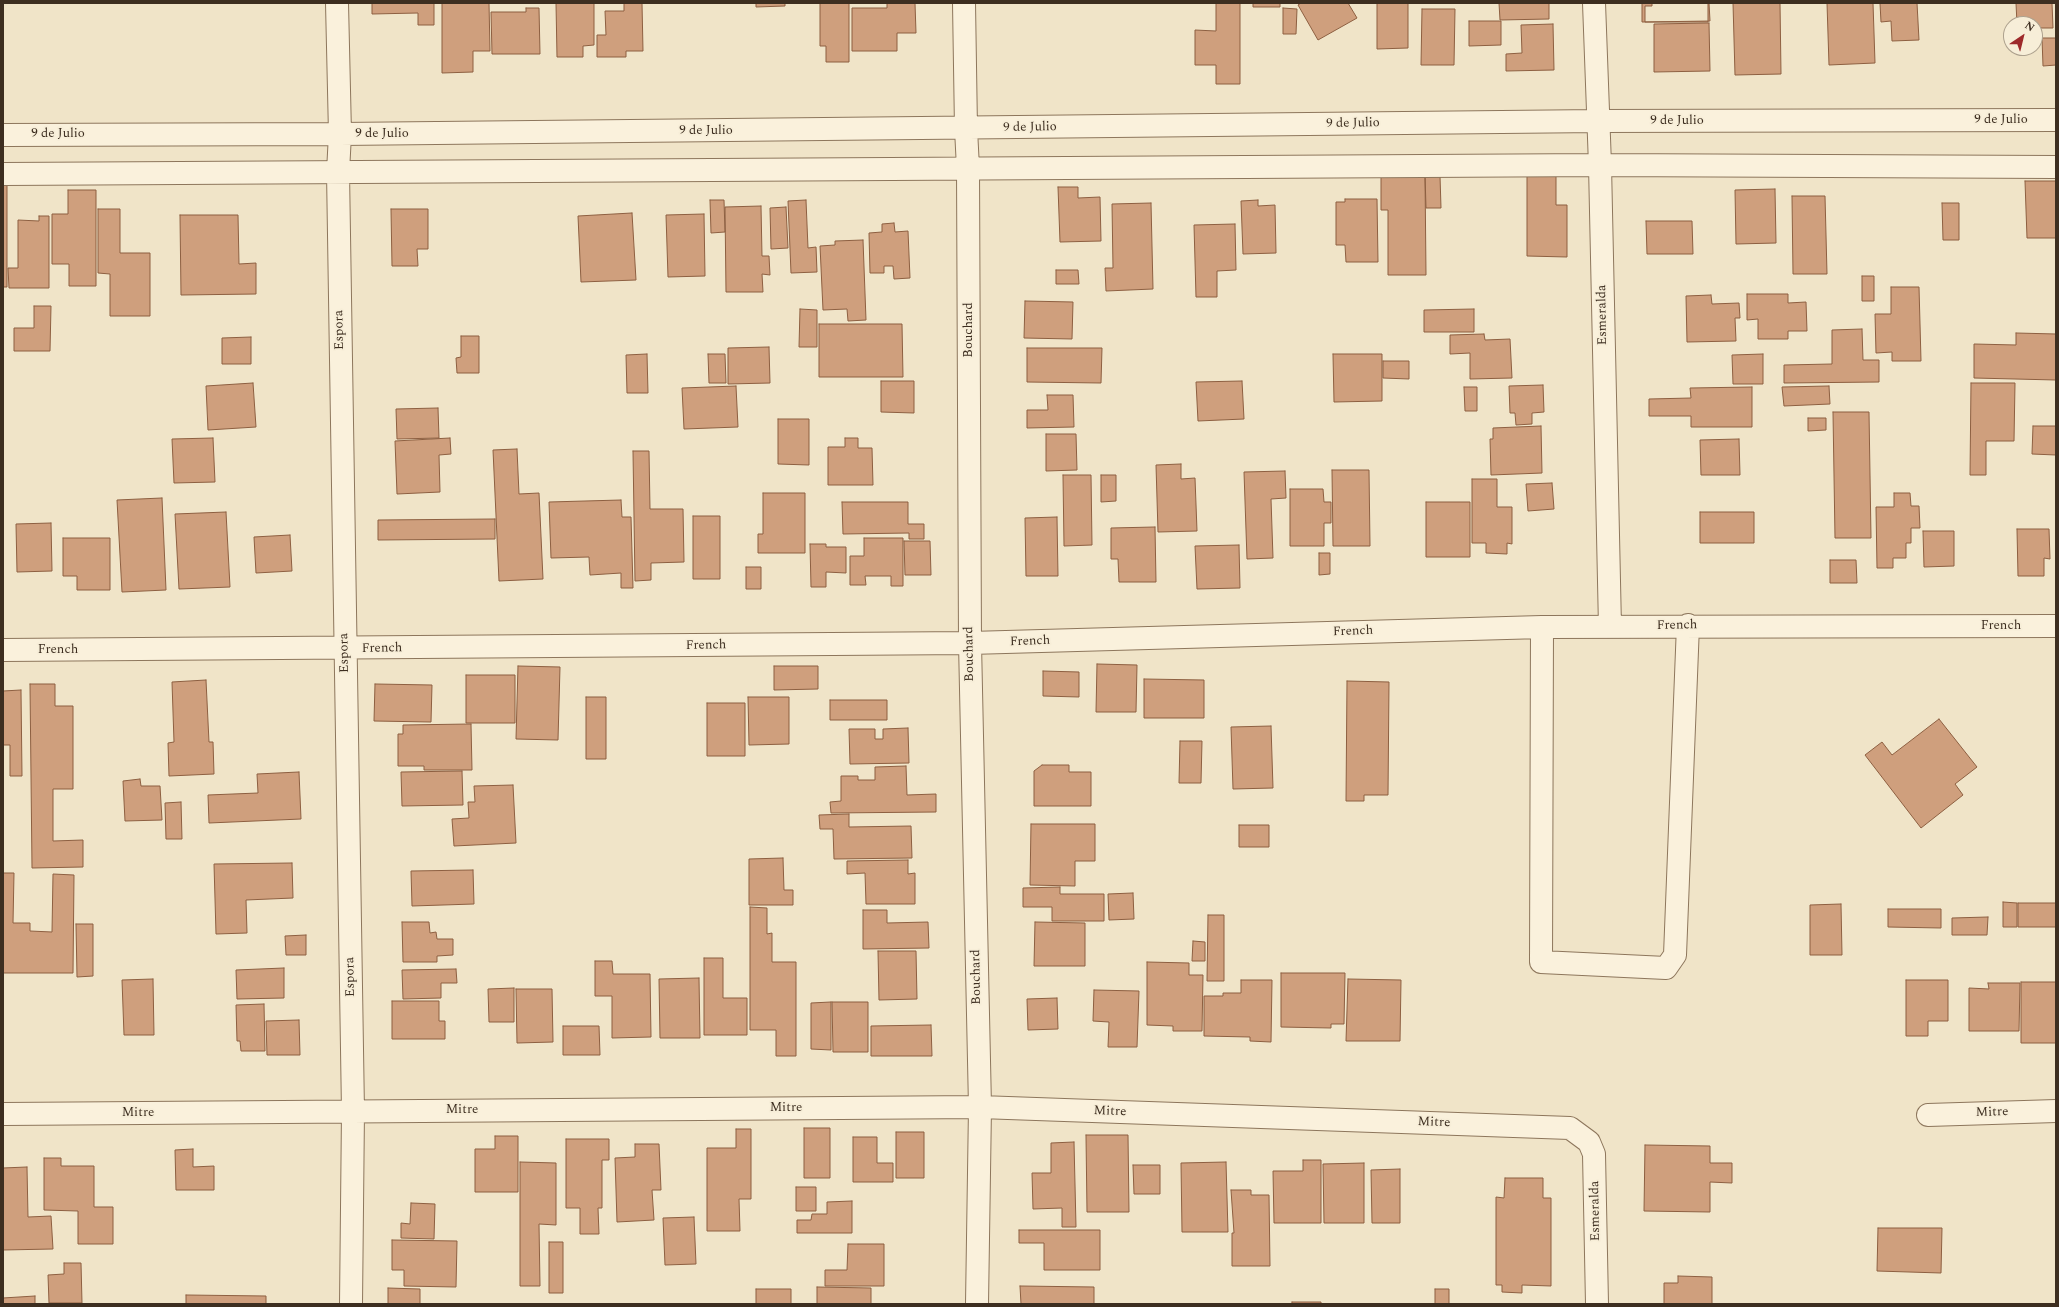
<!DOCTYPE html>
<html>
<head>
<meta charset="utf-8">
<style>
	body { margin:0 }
	#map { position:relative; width:2059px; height:1307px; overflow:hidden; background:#f0e4c8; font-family:Spectral,serif }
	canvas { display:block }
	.frame { position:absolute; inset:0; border:4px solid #3d2e20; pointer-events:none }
	.north { position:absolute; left:2003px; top:16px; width:40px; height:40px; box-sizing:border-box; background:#f7eed8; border:1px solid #ada18e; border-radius:50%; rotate:35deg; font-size:11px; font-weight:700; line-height:16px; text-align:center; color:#3d2e20 }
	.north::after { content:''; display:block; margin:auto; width:14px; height:18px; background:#9e2a2b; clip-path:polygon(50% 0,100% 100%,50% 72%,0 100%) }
</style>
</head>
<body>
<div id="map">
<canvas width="2059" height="1307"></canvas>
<div class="frame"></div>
<div class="north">N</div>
</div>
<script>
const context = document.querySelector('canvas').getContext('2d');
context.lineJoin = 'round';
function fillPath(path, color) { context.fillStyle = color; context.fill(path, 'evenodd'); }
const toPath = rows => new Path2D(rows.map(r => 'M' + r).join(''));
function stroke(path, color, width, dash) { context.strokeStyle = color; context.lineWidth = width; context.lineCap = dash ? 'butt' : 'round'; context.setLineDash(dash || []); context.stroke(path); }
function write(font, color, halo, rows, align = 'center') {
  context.font = font + ' Spectral,serif'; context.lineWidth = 3.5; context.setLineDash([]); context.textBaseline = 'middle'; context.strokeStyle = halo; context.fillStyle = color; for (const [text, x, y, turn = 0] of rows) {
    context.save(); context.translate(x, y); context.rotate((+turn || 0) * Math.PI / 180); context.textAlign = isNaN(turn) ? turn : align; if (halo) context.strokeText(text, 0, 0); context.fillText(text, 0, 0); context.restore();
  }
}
const building = toPath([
	[372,3,434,3,434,25,418,25,418,13,372,14,372,3],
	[442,3,489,3,490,51,473,51,473,72,442,73,442,3],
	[556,3,594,3,594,45,583,46,583,57,557,57,556,3],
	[624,3,642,3,643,51,626,51,626,57,597,57,597,35,606,35,605,11,624,11,624,3],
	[756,3,785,3,785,6,756,7,756,3],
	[820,3,849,3,849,62,826,62,826,46,820,46,820,3],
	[887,3,915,3,916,33,897,33,897,51,852,51,852,8,887,8,887,3],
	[1216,3,1240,3,1240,84,1216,84,1216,65,1195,65,1195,30,1216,31,1216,3],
	[1253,3,1280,3,1280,7,1253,7,1253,3],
	[1301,3,1348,3,1357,18,1318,40,1298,5,1301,3],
	[1377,3,1408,3,1408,48,1377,49,1377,3],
	[1499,3,1549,3,1549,19,1500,20,1499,3],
	[1642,3,1708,3,1708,22,1642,22,1642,3],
	[1652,3,1709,3,1710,21,1645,22,1645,6,1652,6,1652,3],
	[1733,3,1780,3,1781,74,1735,75,1733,3],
	[1827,3,1873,3,1875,63,1829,65,1827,3],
	[1880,3,1917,3,1919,40,1892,41,1891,21,1881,22,1880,3],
	[2016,3,2052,3,2053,28,2035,28,2035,24,2017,24,2016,3],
	[526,8,539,8,540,54,492,54,491,12,526,12,526,8],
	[1283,8,1297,9,1296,34,1283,34,1283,8],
	[1422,9,1455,9,1454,65,1421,65,1422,9],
	[1469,21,1501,21,1501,45,1469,46,1469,21],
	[1709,23,1710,71,1654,72,1654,24,1709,23],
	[1553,24,1554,70,1506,71,1506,54,1522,53,1521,25,1553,24],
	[2042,38,2056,38,2056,65,2043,66,2042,38],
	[1527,172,1556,172,1556,205,1567,205,1567,257,1527,256,1527,172],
	[1381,174,1425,174,1426,275,1388,275,1388,210,1381,210,1381,174],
	[1425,175,1440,176,1441,208,1426,208,1425,175],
	[2025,181,2056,181,2056,238,2027,238,2025,181],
	[3,185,7,185,7,287,3,287,3,185],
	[1058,187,1078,187,1078,198,1100,197,1101,241,1060,242,1058,187],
	[1775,189,1776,243,1736,244,1735,190,1775,189],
	[68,190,96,190,96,286,69,286,69,264,52,264,52,214,68,214,68,190],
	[1792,196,1825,196,1827,274,1793,274,1792,196],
	[1345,199,1377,199,1378,262,1346,262,1345,245,1336,245,1336,202,1345,202,1345,199],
	[710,200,724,200,725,232,711,233,710,200],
	[806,200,808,248,816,247,817,272,791,273,788,201,806,200],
	[1258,200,1258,206,1275,205,1276,253,1243,254,1241,201,1258,200],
	[1151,203,1153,289,1106,291,1105,268,1113,268,1112,204,1151,203],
	[1942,203,1959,203,1959,240,1943,240,1942,203],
	[761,206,762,256,769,256,770,275,762,274,763,292,726,292,725,207,761,206],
	[786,207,788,248,771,249,770,208,786,207],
	[98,209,120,209,120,253,150,253,150,316,110,316,110,274,98,273,98,209],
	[391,209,428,209,428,249,417,249,418,266,392,266,391,209],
	[632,213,636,280,581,282,578,216,632,213],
	[704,214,705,276,668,277,666,215,704,214],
	[180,215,238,215,239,264,256,263,256,294,181,295,180,215],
	[39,216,49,216,49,288,9,288,8,268,18,268,18,220,39,221,39,216],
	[1646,221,1692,221,1693,254,1647,254,1646,221],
	[894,223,895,232,908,231,910,278,894,279,893,266,884,266,884,273,870,273,869,233,882,232,882,224,894,223],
	[1235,224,1236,270,1217,271,1217,297,1196,297,1194,225,1235,224],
	[863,240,866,320,848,321,847,309,823,310,820,246,835,245,835,241,863,240],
	[1056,270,1078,270,1079,284,1056,284,1056,270],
	[1862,276,1874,276,1874,301,1862,301,1862,276],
	[1891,287,1919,287,1921,361,1892,361,1892,352,1876,353,1875,314,1891,314,1891,287],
	[1747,294,1788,294,1788,303,1806,302,1807,331,1788,331,1788,339,1758,339,1758,319,1747,320,1747,294],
	[1711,295,1712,304,1739,303,1740,318,1735,318,1736,341,1687,342,1686,296,1711,295],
	[1025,301,1073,302,1072,339,1024,338,1025,301],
	[34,306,51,306,50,351,14,351,14,328,34,328,34,306],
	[800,309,817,310,817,347,799,347,800,309],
	[1474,309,1474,332,1424,332,1424,310,1474,309],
	[819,324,902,324,903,377,819,377,819,324],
	[1862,329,1863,360,1879,360,1879,382,1784,383,1784,365,1832,364,1832,330,1862,329],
	[2016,333,2056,334,2056,380,1974,378,1974,344,2016,345,2016,333],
	[1484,334,1485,340,1510,339,1512,378,1470,379,1470,353,1450,354,1450,335,1484,334],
	[461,336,479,336,479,373,457,373,456,358,461,357,461,336],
	[251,337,251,364,222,364,222,338,251,337],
	[769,347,770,383,728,384,728,348,769,347],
	[1027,348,1102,348,1101,383,1027,382,1027,348],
	[647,354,648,393,627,393,626,355,647,354],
	[708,354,725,354,726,383,709,383,708,354],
	[1333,354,1382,354,1382,401,1334,402,1333,354],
	[1763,354,1763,384,1733,384,1732,355,1763,354],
	[1383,361,1409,361,1409,379,1383,378,1383,361],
	[881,381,914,381,914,413,881,412,881,381],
	[1242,381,1244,419,1198,421,1196,382,1242,381],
	[253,383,256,427,208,430,206,386,253,383],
	[1971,383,2015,383,2014,441,1986,441,1986,475,1970,475,1971,383],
	[1543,385,1544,412,1532,413,1532,424,1516,425,1515,413,1510,413,1509,386,1543,385],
	[736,386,738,427,684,429,682,388,736,386],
	[1829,386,1830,404,1784,406,1782,387,1829,386],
	[1464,387,1477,387,1477,411,1465,411,1464,387],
	[1752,387,1752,427,1691,427,1691,416,1649,416,1649,399,1691,398,1690,388,1752,387],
	[1047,395,1073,395,1074,427,1027,428,1027,410,1048,410,1047,395],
	[438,408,439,438,397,439,396,409,438,408],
	[1833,412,1869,412,1871,538,1835,538,1833,412],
	[1808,418,1826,418,1826,430,1808,431,1808,418],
	[778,419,809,419,809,465,778,464,778,419],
	[1541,426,1542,473,1491,475,1490,439,1493,439,1493,428,1541,426],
	[2033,426,2056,426,2056,455,2032,454,2033,426],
	[1046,434,1076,434,1077,470,1046,471,1046,434],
	[213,438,215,482,174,483,172,439,213,438],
	[450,438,451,454,439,455,440,492,397,494,395,441,450,438],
	[845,438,858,438,858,448,872,448,873,485,828,485,828,447,845,447,845,438],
	[1739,439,1740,475,1701,475,1700,440,1739,439],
	[517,449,519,494,539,493,543,579,499,581,493,450,517,449],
	[633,451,649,451,650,509,683,509,684,562,651,563,651,580,635,581,633,451],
	[1181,464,1181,479,1195,478,1197,531,1158,532,1156,465,1181,464],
	[1332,470,1369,470,1370,546,1333,546,1332,470],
	[1285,471,1286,498,1271,499,1273,558,1247,559,1244,472,1285,471],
	[1063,475,1091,475,1092,545,1064,546,1063,475],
	[1101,475,1116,475,1116,501,1101,502,1101,475],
	[1472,479,1497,479,1497,507,1512,507,1512,544,1507,543,1507,554,1486,553,1486,543,1472,543,1472,479],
	[1552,483,1554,509,1528,511,1526,484,1552,483],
	[1290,489,1323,489,1324,502,1331,502,1331,523,1324,523,1324,546,1290,546,1290,489],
	[763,493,805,493,805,553,758,553,758,534,763,534,763,493],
	[1894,493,1910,493,1911,506,1919,506,1920,528,1911,528,1911,543,1906,543,1906,558,1893,558,1893,568,1877,568,1876,507,1894,507,1894,493],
	[162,498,166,590,122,592,117,500,162,498],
	[621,500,622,517,631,517,633,588,621,588,621,573,590,575,589,557,551,558,549,502,621,500],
	[842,502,908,502,908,524,924,524,924,539,909,539,909,533,843,534,842,502],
	[1426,502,1470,502,1470,557,1426,557,1426,502],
	[226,512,230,587,179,589,175,514,226,512],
	[1700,512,1754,512,1754,543,1700,543,1700,512],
	[693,516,720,516,720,579,693,579,693,516],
	[1057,517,1058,576,1026,576,1025,518,1057,517],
	[495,519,495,539,378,540,378,520,495,519],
	[51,523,52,571,17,572,16,524,51,523],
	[1155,527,1156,582,1119,582,1118,559,1111,559,1111,528,1155,527],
	[2017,529,2049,529,2050,559,2044,558,2044,576,2018,576,2017,529],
	[1923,531,1954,531,1954,566,1924,567,1923,531],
	[290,535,292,571,256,573,254,537,290,535],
	[63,538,110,538,110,590,77,590,77,576,63,576,63,538],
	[864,538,903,538,903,586,891,586,891,576,865,576,866,585,850,585,850,556,864,556,864,538],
	[904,541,930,541,931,575,905,575,904,541],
	[810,544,826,544,826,547,846,547,846,573,826,572,826,587,811,587,810,544],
	[1239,545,1240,588,1197,589,1195,546,1239,545],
	[1319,553,1330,553,1330,574,1319,575,1319,553],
	[1830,560,1856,560,1857,583,1830,583,1830,560],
	[746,567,761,567,761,589,746,589,746,567],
	[1097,664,1137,665,1136,712,1096,712,1097,664],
	[518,666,560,667,558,740,516,739,518,666],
	[774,666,818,666,818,689,774,690,774,666],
	[1043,671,1079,672,1079,697,1043,696,1043,671],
	[466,675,515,675,515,723,466,723,466,675],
	[1144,679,1204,680,1204,718,1144,718,1144,679],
	[206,680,209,742,213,742,214,774,169,776,168,743,174,742,172,682,206,680],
	[1347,681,1389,682,1388,795,1364,795,1364,801,1346,801,1347,681],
	[30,684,55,684,55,706,73,706,73,789,53,789,53,841,83,840,83,867,32,868,30,684],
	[375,684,432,685,431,722,374,721,375,684],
	[21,690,22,776,10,776,10,745,3,745,3,691,21,690],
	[586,697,606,697,606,759,586,759,586,697],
	[748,697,789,697,789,744,749,745,748,697],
	[830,700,887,700,887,720,830,720,830,700],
	[707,703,745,703,745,756,707,756,707,703],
	[1939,719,1977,767,1955,784,1963,795,1921,828,1865,755,1882,742,1892,755,1939,719],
	[471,724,472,770,424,770,424,766,398,766,398,734,403,734,403,725,471,724],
	[1271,726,1273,788,1233,789,1231,727,1271,726],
	[908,728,909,763,850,764,849,729,875,729,875,739,883,739,883,729,908,728],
	[1180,741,1202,741,1201,783,1179,783,1180,741],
	[1042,765,1069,765,1069,772,1091,772,1091,806,1034,806,1034,771,1042,765],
	[906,766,907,795,936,794,936,812,831,813,830,802,841,801,841,776,858,776,858,780,875,780,875,767,906,766],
	[462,771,463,805,402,806,401,772,462,771],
	[299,772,301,819,209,823,208,795,258,793,257,774,299,772],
	[140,779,141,786,160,786,162,820,125,821,123,781,140,779],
	[513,785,516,843,454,846,452,819,469,818,468,802,475,802,474,786,513,785],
	[181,802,182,839,166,839,165,803,181,802],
	[849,814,849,827,911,826,912,858,834,859,833,829,820,829,819,815,849,814],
	[1031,824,1095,824,1095,861,1075,861,1075,886,1030,885,1031,824],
	[1239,825,1269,825,1269,847,1239,847,1239,825],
	[783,858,784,890,793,890,793,905,749,905,749,859,783,858],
	[908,860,908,874,915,873,915,904,866,904,865,873,847,874,847,861,908,860],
	[292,863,293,898,246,900,247,933,216,934,214,864,292,863],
	[473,870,474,904,412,906,411,871,473,870],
	[3,873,14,873,13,923,30,923,30,931,52,932,53,874,74,875,73,973,3,973,3,873],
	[1060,887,1060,894,1104,894,1104,921,1052,921,1052,907,1023,907,1023,888,1060,887],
	[1133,893,1134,919,1109,920,1108,894,1133,893],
	[2003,902,2017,903,2017,927,2003,927,2003,902],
	[2018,903,2056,903,2056,927,2018,927,2018,903],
	[1841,904,1842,955,1810,955,1810,905,1841,904],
	[750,907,767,908,767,934,772,933,772,962,796,962,796,1056,776,1056,776,1030,750,1030,750,907],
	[1888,909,1941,909,1941,928,1888,927,1888,909],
	[863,910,887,910,887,923,928,922,929,948,863,949,863,910],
	[1208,915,1224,915,1224,981,1207,981,1208,915],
	[1988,917,1987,935,1952,935,1952,918,1988,917],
	[402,922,429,922,430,933,436,932,437,939,453,939,453,955,437,956,437,962,403,962,402,922],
	[1035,922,1085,923,1085,966,1034,966,1035,922],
	[76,924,93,924,93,976,77,977,76,924],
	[306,935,306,955,286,955,285,936,306,935],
	[1193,941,1205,942,1205,961,1192,961,1193,941],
	[878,951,916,951,917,999,879,1000,878,951],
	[704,958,723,958,723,998,747,998,747,1035,704,1035,704,958],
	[595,961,612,961,613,974,650,974,651,1037,612,1038,612,996,595,996,595,961],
	[1147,962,1189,963,1189,975,1203,975,1202,1031,1173,1031,1173,1026,1147,1025,1147,962],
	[284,968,284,998,237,999,236,970,284,968],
	[456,969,457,983,441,983,441,998,403,999,402,970,456,969],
	[1281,973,1345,973,1344,1024,1331,1024,1331,1028,1281,1027,1281,973],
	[699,978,700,1038,660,1038,659,979,699,978],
	[153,979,154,1035,124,1035,122,980,153,979],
	[1348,979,1401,980,1400,1041,1346,1041,1348,979],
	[1241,980,1272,980,1271,1042,1250,1041,1250,1037,1204,1036,1204,996,1223,996,1223,993,1241,993,1241,980],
	[1906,980,1948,980,1948,1021,1928,1021,1928,1036,1906,1036,1906,980],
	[2021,982,2056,982,2056,1043,2021,1043,2021,982],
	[1988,983,2020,983,2019,1031,1969,1031,1969,988,1989,989,1988,983],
	[514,988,514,1022,489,1022,488,989,514,988],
	[516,989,552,989,553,1042,517,1043,516,989],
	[1094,990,1139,991,1137,1047,1108,1047,1109,1022,1093,1021,1094,990],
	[1057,998,1058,1029,1028,1030,1027,999,1057,998],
	[392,1001,439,1001,439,1021,445,1021,445,1039,392,1039,392,1001],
	[831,1002,831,1050,811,1049,811,1003,831,1002],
	[832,1002,868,1002,868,1052,833,1052,832,1002],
	[264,1004,265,1051,241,1051,240,1041,237,1041,236,1005,264,1004],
	[299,1020,300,1055,267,1055,266,1021,299,1020],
	[931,1025,932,1056,871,1056,871,1026,931,1025],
	[563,1026,599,1026,600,1055,563,1055,563,1026],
	[804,1128,830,1128,830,1178,804,1178,804,1128],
	[736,1129,751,1129,751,1199,739,1199,740,1231,707,1231,707,1148,736,1148,736,1129],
	[896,1132,924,1132,924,1178,896,1178,896,1132],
	[1086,1135,1128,1135,1129,1212,1087,1212,1086,1135],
	[495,1136,518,1136,518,1192,475,1192,475,1149,495,1149,495,1136],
	[853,1137,877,1137,877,1163,893,1163,893,1182,853,1182,853,1137],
	[566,1139,609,1139,609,1160,602,1160,602,1208,598,1208,599,1234,580,1234,580,1208,566,1208,566,1139],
	[1074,1142,1076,1227,1062,1227,1062,1208,1033,1209,1032,1173,1051,1173,1051,1143,1074,1142],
	[635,1144,659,1144,661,1190,652,1190,654,1220,617,1222,615,1158,635,1157,635,1144],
	[1645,1145,1710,1146,1710,1163,1732,1163,1732,1183,1710,1182,1710,1212,1644,1211,1645,1145],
	[193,1149,193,1167,214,1166,214,1190,176,1190,175,1150,193,1149],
	[44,1158,61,1158,61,1166,94,1166,94,1207,113,1207,113,1244,78,1244,78,1211,44,1210,44,1158],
	[1303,1160,1321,1160,1321,1223,1274,1223,1273,1171,1303,1171,1303,1160],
	[520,1162,556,1163,556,1225,539,1224,540,1286,520,1286,520,1162],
	[1226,1162,1228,1232,1182,1232,1181,1163,1226,1162],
	[1364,1163,1364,1223,1324,1223,1323,1164,1364,1163],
	[1133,1165,1160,1165,1160,1194,1134,1194,1133,1165],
	[27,1167,28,1217,51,1216,53,1249,3,1250,3,1168,27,1167],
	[1400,1169,1400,1223,1372,1223,1371,1170,1400,1169],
	[1505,1178,1543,1178,1543,1198,1551,1198,1551,1286,1522,1285,1522,1293,1502,1292,1502,1285,1496,1285,1496,1197,1504,1198,1505,1178],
	[796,1187,816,1187,816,1211,796,1211,796,1187],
	[1231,1190,1251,1190,1251,1195,1269,1195,1270,1266,1232,1266,1232,1233,1234,1233,1231,1190],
	[852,1201,852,1233,797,1233,797,1220,811,1220,812,1214,827,1214,827,1202,852,1201],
	[411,1203,435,1204,434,1239,401,1238,401,1223,410,1224,411,1203],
	[694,1217,696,1264,665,1265,663,1218,694,1217],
	[1878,1228,1942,1228,1941,1273,1877,1271,1878,1228],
	[1019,1230,1100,1230,1100,1270,1044,1270,1044,1243,1019,1243,1019,1230],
	[392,1240,457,1241,456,1287,404,1286,404,1270,392,1270,392,1240],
	[549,1242,563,1242,563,1293,549,1293,549,1242],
	[848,1244,884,1244,884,1286,825,1286,825,1270,847,1270,848,1244],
	[64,1263,81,1263,82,1303,49,1303,48,1275,64,1274,64,1263],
	[1678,1276,1712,1277,1712,1304,1664,1304,1664,1283,1678,1283,1678,1276],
	[1020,1286,1094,1287,1094,1304,1021,1304,1020,1286],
	[817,1287,871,1288,871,1304,817,1304,817,1287],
	[388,1288,420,1289,420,1304,388,1304,388,1288],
	[756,1289,791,1289,791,1304,756,1304,756,1289],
	[1435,1289,1449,1289,1449,1304,1435,1304,1435,1289],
	[186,1295,266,1296,266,1304,186,1304,186,1295],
	[35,1296,35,1304,3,1304,3,1298,35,1296],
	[1292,1302,1321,1302,1321,1304,1292,1304,1292,1302]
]);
const street = toPath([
	[337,3,340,134,338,172,353,1111,351,1304],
	[964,3,966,129,968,168,970,643,980,1107,977,1304],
	[1594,3,1600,165,1610,627],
	[3,135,340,134,1598,121,2056,120],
	[3,174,1600,165,2056,167],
	[1542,627,1541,962,1666,968,1675,955,1688,625],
	[3,650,970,643,1542,627,2056,626],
	[3,1114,980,1107,1570,1128,1589,1142,1594,1154,1597,1304],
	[1928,1115,2056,1111]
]);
const streetNames = [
	["9 de Julio",2001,120],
	["9 de Julio",1677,121],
	["9 de Julio",1353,124,-1],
	["9 de Julio",1030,128,-1],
	["9 de Julio",706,131],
	["9 de Julio",58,134],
	["9 de Julio",382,134],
	["Esmeralda",1603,315,-91],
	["Espora",340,330,-91],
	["Bouchard",969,330,-90],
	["French",1677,626,-1],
	["French",2001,626],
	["French",1353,632,-2],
	["French",1030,642,-2],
	["French",706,646,-1],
	["French",382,649,-1],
	["French",58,650],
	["Espora",345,653,-91],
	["Bouchard",970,654,-91],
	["Espora",351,977,-91],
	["Bouchard",977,977,-91],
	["Mitre",786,1108],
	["Mitre",462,1110],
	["Mitre",1110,1112,2],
	["Mitre",138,1113],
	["Mitre",1992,1113,-2],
	["Mitre",1434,1123,2],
	["Esmeralda",1596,1211,-91]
];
fillPath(building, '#cf9f7d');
stroke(building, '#8d5f41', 1);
stroke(street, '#8d765c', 24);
stroke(street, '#faf1dc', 22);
write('13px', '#3d2e20', '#f7eed8', streetNames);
</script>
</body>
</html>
